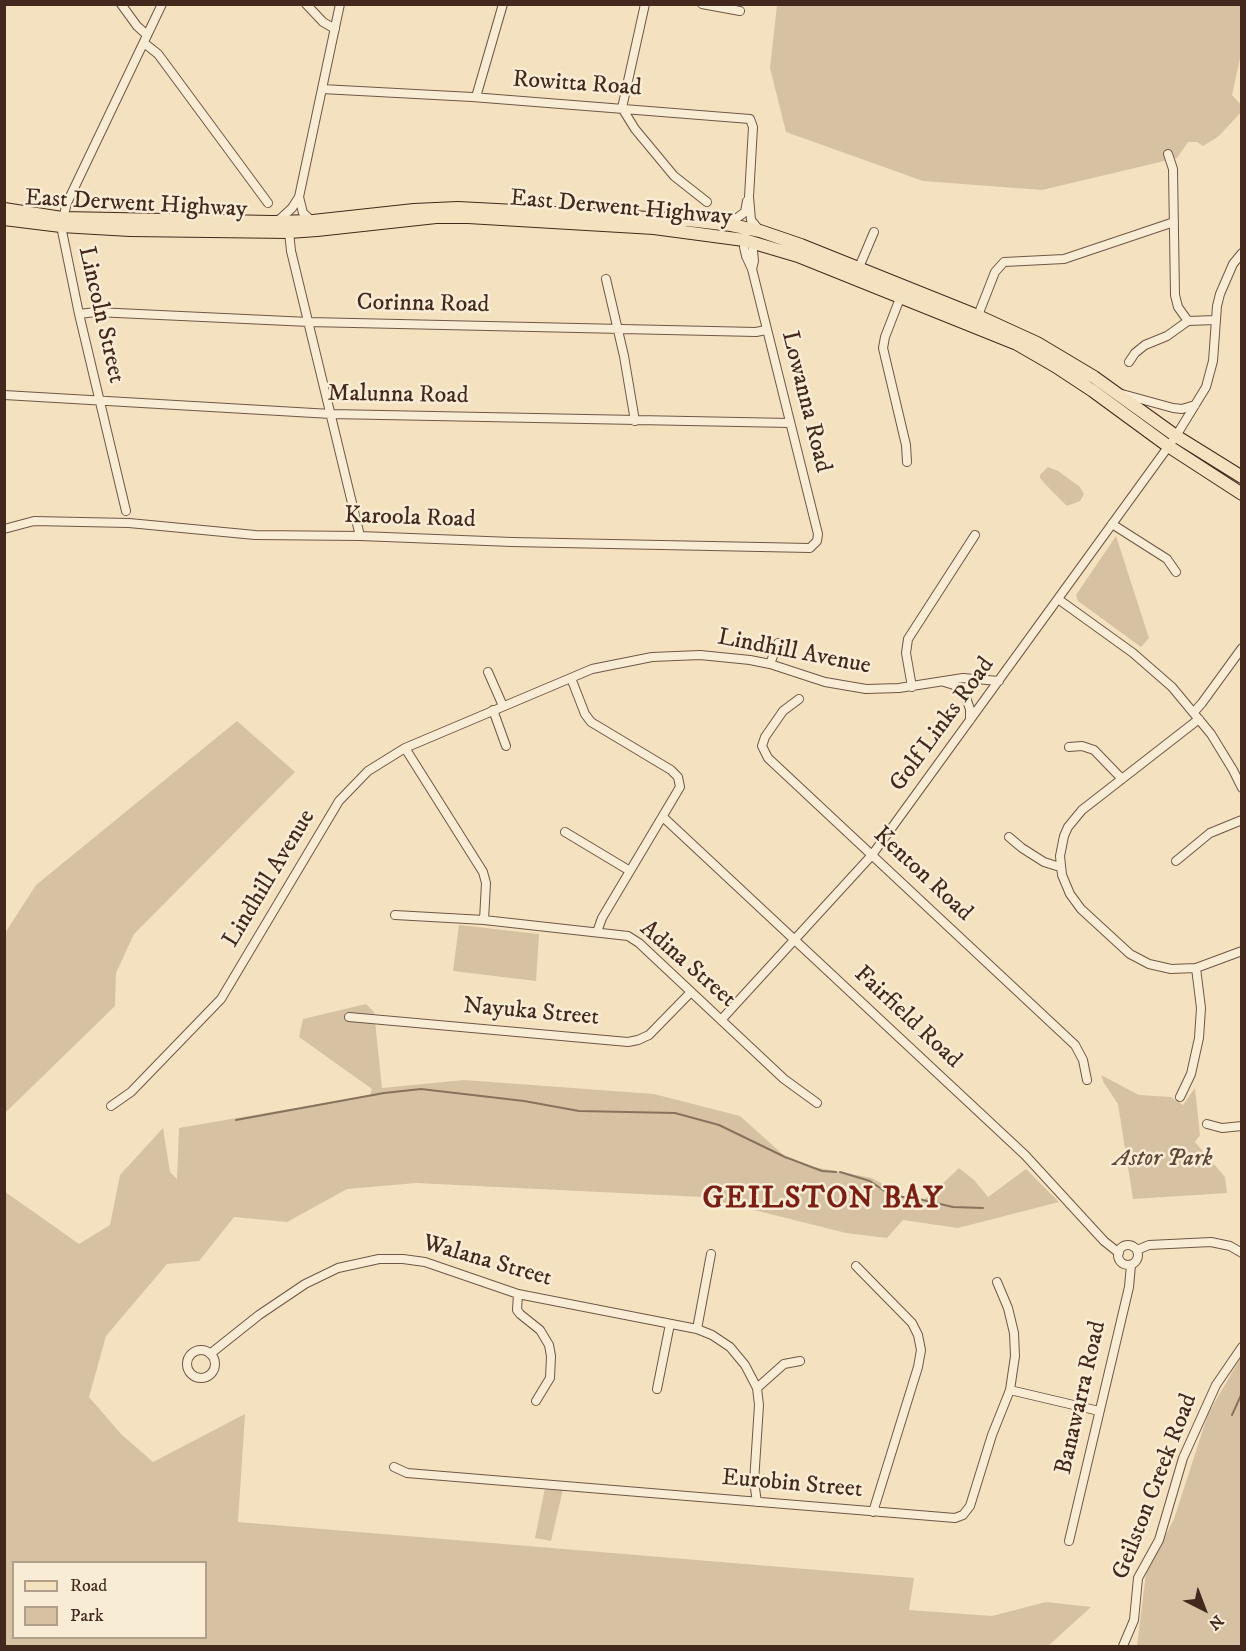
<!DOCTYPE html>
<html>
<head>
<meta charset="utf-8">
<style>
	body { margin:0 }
	#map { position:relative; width:1246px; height:1651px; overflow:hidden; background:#f4e1bf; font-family:"IM FELL DW Pica",serif }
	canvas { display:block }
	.frame { position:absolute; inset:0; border:6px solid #43291d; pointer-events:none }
	.legend { position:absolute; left:12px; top:1561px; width:195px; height:78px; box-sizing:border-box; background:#f8ecd5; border:2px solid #b09e8b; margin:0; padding:8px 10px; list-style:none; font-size:18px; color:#43291d }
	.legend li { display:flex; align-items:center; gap:12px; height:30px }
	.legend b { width:30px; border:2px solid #b09e8b }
	.north { position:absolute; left:1174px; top:1579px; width:60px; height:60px; -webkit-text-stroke:4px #f8ecd5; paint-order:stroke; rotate:138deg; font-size:16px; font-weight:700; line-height:24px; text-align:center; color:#43291d }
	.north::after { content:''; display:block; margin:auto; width:21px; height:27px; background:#43291d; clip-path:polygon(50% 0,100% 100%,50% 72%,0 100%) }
</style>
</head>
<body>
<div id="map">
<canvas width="1246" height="1651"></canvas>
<div class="frame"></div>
<ul class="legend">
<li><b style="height:8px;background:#f4e1bf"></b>Road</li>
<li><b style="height:16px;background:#d6c2a3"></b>Park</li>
</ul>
<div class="north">N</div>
</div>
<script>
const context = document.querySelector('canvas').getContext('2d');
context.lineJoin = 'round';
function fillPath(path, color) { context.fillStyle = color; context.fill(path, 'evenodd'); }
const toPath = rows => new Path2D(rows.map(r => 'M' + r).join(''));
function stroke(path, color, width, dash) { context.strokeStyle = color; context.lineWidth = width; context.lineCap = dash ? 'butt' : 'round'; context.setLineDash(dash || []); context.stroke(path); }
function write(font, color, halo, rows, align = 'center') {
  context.font = font + ' "IM FELL DW Pica",serif'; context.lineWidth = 5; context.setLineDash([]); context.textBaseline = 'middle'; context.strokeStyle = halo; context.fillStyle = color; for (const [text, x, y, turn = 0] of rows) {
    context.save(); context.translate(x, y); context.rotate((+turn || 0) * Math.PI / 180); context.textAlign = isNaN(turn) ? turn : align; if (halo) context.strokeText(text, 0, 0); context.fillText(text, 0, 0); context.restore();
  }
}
const green = toPath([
	[777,5,1241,5,1241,54,1232,95,1241,105,1241,112,1219,136,1203,146,1197,142,1188,142,1177,158,1042,190,923,181,786,132,770,68],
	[1048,467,1058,471,1080,487,1084,494,1080,501,1067,506,1046,485,1040,478,1040,475],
	[1116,536,1149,638,1141,647,1078,601,1076,595],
	[237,721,295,772,134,934,116,973,115,1006,5,1113,5,933,36,885],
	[459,925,539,934,536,981,453,971],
	[366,1004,374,1012,382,1088,464,1080,654,1094,740,1116,789,1160,803,1165,872,1178,918,1204,932,1194,959,1168,974,1180,988,1197,1026,1169,1059,1202,958,1228,903,1220,887,1238,846,1233,702,1197,416,1183,347,1189,287,1222,234,1217,199,1261,167,1264,106,1336,89,1397,121,1434,153,1462,245,1414,238,1522,914,1578,909,1610,992,1616,1046,1602,1091,1607,1048,1646,5,1646,4,1191,79,1244,110,1225,120,1175,163,1128,170,1172,177,1179,179,1128,370,1095,372,1089,299,1037,303,1019],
	[14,1562,206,1562,206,1638,14,1638],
	[1101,1075,1139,1095,1171,1097,1183,1105,1195,1088,1200,1135,1195,1142,1225,1177,1227,1193,1133,1199,1118,1104,1104,1083],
	[1241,1357,1241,1646,1137,1646,1146,1573,1174,1519,1208,1414],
	[545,1488,563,1489,551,1541,535,1538]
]);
const stream = toPath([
	[236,1120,384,1093,421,1089,524,1101,579,1111,675,1113,719,1125,785,1157,822,1171,836,1172],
	[840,1172,870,1181,893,1197,910,1197,953,1207,983,1208],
	[1232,1415,1242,1393]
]);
const minor = toPath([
	[121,4,137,26,147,35],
	[306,4,323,22,335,29],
	[645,4,622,108,635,129,674,176,707,202],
	[702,4,740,11],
	[144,43,158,54,268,203],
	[322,89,472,97,750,119,753,127,749,197,751,220,760,231],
	[476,97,503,4],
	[1168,154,1173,169,1175,295,1178,307,1188,321],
	[299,197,303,213,312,221],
	[720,218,737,218,745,212,747,201],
	[278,221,292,208,299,197,340,4],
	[289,232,291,251,360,536],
	[752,269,754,261,752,241],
	[857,272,874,232],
	[606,279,624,356,635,421],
	[902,293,885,337,883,348,906,445,907,462],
	[79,314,96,312,309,322,756,332,766,330],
	[977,318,995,272,1004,262,1064,259,1174,222],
	[1129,362,1135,353,1145,345,1167,336,1188,321,1215,320],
	[1122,394,1173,408,1182,409,1195,405],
	[4,395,331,414,790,423],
	[126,511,79,314,61,226,67,203,162,4],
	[1112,524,1167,559,1176,572],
	[4,529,34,521,129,523,255,535,360,536,512,542,810,548,817,541,818,534,752,269,746,256,744,247,745,236],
	[1058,599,1133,653,1172,687,1211,734,1233,770,1242,788],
	[770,664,778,643],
	[488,672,503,706],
	[571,678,585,714,591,722,671,770,678,777,680,787,602,918,597,932],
	[944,682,954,685,965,695,970,709,970,720],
	[912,687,906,653,908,639,975,535],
	[799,699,783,711,765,737,762,746,768,758,1075,1045,1083,1060,1087,1080],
	[493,710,506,746],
	[1194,712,1202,703,1242,648],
	[1199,719,1082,810,1068,827,1064,836,1060,856,1062,875,1070,894,1081,909,1130,954,1149,964,1171,969,1196,968,1242,951],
	[1069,747,1082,746,1094,750,1122,779],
	[405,748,483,872,486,883,484,920],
	[663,817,1025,1155,1104,1241,1119,1253],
	[565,832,630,871],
	[1009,837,1022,848,1044,862,1060,867],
	[1176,861,1210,833,1242,820],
	[395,915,484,920,628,936,639,943,784,1079,817,1103],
	[349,1017,628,1042,638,1040,649,1035,691,992],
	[721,1020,872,855,1176,436,1206,387,1213,361,1217,306,1220,294,1233,264,1242,253],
	[1180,1097,1191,1074,1199,1038,1201,1008,1196,968],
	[111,1106,131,1092,221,999,339,801,368,771,405,748,592,669,652,657,700,655,750,660,770,664,825,682,866,689,899,688,963,678,999,681],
	[1207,1124,1222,1128,1242,1126],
	'1118 1255a10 10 0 1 1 20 0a10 10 0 1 1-20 0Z',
	[1137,1250,1149,1245,1211,1242,1230,1246,1242,1253],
	[856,1266,912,1323,918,1335,921,1350,918,1367,873,1512],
	[997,1282,1008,1308,1014,1333,1015,1356,1010,1390],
	[518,1294,517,1310,520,1314,540,1330,549,1345,551,1356,550,1378,536,1401],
	[697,1329,711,1254],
	'187 1364a14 14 0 1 1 28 0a14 14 0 1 1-28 0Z',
	[210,1354,259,1315,305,1284,338,1268,379,1259,403,1259,425,1262,518,1294,697,1329,712,1335,730,1347,745,1365,757,1388,759,1405,754,1482,757,1502],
	[757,1388,784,1364,800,1361],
	[657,1389,670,1324],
	[394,1467,407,1473,955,1518,963,1515,970,1506,992,1435,1010,1390,1099,1411],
	[1069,1541,1129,1287,1131,1265],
	[1123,1646,1134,1620,1138,1578,1159,1540,1183,1458,1216,1385,1242,1347]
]);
const primary = toPath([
	[4,209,62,218,272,222,313,221,414,210,458,208,688,220,731,225,760,231,801,245,978,316,1037,343,1094,377,1176,436,1242,477],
	[4,219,61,226,130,230,289,232,317,230,436,217,468,217,654,228,744,240,798,256,1017,344,1055,366,1093,391,1168,446,1242,494]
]);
const streetNames = [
	["Rowitta Road",577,85,4],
	["East Derwent Highway",136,205,3],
	["East Derwent Highway",621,209,5],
	["Corinna Road",423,305,1],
	["Lincoln Street",100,315,77],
	["Malunna Road",398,396,1],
	["Lowanna Road",805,402,76],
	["Karoola Road",410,519,2],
	["Lindhill Avenue",794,653,11],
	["Golf Links Road",943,725,-54],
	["Kenton Road",922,875,43],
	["Lindhill Avenue",270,879,-59],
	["Adina Street",687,965,41],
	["Nayuka Street",531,1013,5],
	["Fairfield Road",907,1018,43],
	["Walana Street",487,1262,16],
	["Banawarra Road",1082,1398,-77],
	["Eurobin Street",792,1485,5],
	["Geilston Creek Road",1156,1487,-69]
];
const parkNames = [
	["Astor Park",1163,1160]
];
const districtNames = [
	["GEILSTON BAY",823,1201]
];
fillPath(green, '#d6c2a3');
stroke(stream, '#89725d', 2);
stroke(minor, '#6f5746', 10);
stroke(primary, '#43291d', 14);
stroke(minor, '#f8ecd5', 8);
stroke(primary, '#f4e1bf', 12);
write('24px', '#43291d', '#f8ecd5', streetNames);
write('italic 24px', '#604838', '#f8ecd5', parkNames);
context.letterSpacing = '1.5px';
write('bold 30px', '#7a1f14', '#f8ecd5', districtNames);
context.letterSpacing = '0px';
</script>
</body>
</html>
